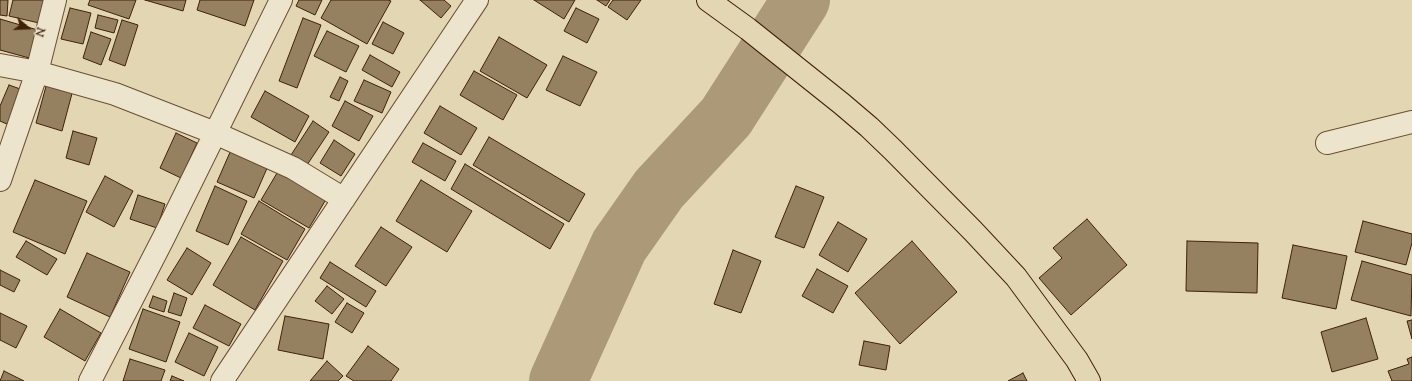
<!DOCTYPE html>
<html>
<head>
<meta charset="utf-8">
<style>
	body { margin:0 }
	#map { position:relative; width:1412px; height:381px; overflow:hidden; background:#e3d6b2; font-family:"Sorts Mill Goudy",serif }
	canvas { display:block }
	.north { position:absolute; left:8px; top:8px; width:40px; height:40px; -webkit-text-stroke:3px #ede4cd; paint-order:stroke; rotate:109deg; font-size:11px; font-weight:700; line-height:16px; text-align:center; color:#402208 }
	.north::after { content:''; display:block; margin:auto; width:14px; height:18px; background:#402208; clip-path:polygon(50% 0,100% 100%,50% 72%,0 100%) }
</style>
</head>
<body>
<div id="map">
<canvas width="1412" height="381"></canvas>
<div class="north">N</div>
</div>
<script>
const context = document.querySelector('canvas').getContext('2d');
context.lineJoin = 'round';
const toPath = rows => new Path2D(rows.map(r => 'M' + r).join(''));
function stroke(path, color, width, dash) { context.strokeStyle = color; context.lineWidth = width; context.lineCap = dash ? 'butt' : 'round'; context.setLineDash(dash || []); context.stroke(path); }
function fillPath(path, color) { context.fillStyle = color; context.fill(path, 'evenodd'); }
const river = toPath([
	[558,381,619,246,659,189,726,117,801,0]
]);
const building = toPath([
	[0,0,8,0,7,16,0,15,0,0],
	[13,0,44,0,39,23,9,16,13,0],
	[90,0,136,0,129,19,88,5,90,0],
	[145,0,186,0,183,11,145,0],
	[200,0,254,0,245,26,197,10,200,0],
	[299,0,322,0,315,15,296,6,299,0],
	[331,0,388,0,391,1,367,44,321,18,331,0],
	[420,0,444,0,451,6,441,18,420,0],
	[534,0,575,0,564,19,534,0],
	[597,0,610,0,606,6,597,0],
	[613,0,641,0,627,20,608,7,613,0],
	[70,8,91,13,83,44,61,39,70,8],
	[576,8,599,19,587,43,564,31,576,8],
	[98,15,118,20,114,33,95,28,98,15],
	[303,18,321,25,297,88,279,81,303,18],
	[0,19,41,31,33,59,0,50,0,19],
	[122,20,138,25,125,66,109,60,122,20],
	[383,22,404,33,393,54,372,44,383,22],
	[327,31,359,46,346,72,314,56,327,31],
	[91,32,111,39,101,65,83,58,91,32],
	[499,37,547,65,527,98,480,71,499,37],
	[370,55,400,72,392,87,362,70,370,55],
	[563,56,597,72,580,106,546,90,563,56],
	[474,71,517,95,503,120,460,95,474,71],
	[340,77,348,81,339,101,330,97,340,77],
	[48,79,74,86,62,131,36,123,48,79],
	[364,80,391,92,382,113,354,101,364,80],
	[9,85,23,90,9,125,0,121,0,106,9,85],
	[265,91,309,116,295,142,251,117,265,91],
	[345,101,373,116,359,141,332,126,345,101],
	[440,106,477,128,461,155,424,133,440,106],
	[313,121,329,132,307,165,291,155,313,121],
	[73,131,97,138,89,165,66,158,73,131],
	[176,133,197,143,181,178,160,168,176,133],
	[489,137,585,194,569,222,473,165,489,137],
	[334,140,355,154,341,176,320,163,334,140],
	[423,143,456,161,445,181,412,162,423,143],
	[231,150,268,166,254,198,217,182,231,150],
	[465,164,564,224,550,249,451,189,465,164],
	[280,168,328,196,309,228,261,200,280,168],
	[105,176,133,191,114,227,86,212,105,176],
	[35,180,87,201,65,254,13,232,35,180],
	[421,180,472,211,447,252,396,221,421,180],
	[215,186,247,201,228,245,196,231,215,186],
	[796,186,824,197,804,248,775,237,796,186],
	[138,195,165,204,157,228,130,219,138,195],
	[259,201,305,229,287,260,241,234,259,201],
	[1087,219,1127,265,1071,315,1039,278,1062,258,1053,248,1087,219],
	[1363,221,1412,234,1412,243,1406,265,1355,252,1363,221],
	[838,222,867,239,848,272,819,255,838,222],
	[381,227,412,247,386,286,355,266,381,227],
	[241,237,283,261,255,310,213,285,241,237],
	[26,241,57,259,47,275,16,257,26,241],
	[912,241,957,292,900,344,855,293,912,241],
	[1187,241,1258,243,1257,293,1186,291,1187,241],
	[1293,245,1347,256,1336,309,1282,298,1293,245],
	[187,248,211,263,192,295,167,280,187,248],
	[733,250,761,261,741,313,714,304,733,250],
	[87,253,130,272,110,317,67,297,87,253],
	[1362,261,1412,275,1411,316,1351,300,1362,261],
	[330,262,376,291,366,307,320,278,330,262],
	[817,269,848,286,833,313,802,296,817,269],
	[0,270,20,280,14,292,0,285,0,270],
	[327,286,344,299,332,314,315,301,327,286],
	[174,293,187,298,181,316,168,312,174,293],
	[153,296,167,301,164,312,149,307,153,296],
	[347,303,364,313,352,333,335,322,347,303],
	[205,305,241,324,229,346,193,328,205,305],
	[60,309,101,333,85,361,44,337,60,309],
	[143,309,180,322,166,362,129,349,143,309],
	[0,313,27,326,16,348,0,340,0,313],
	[285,316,329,324,323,359,278,350,285,316],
	[1366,318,1378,359,1332,372,1321,332,1366,318],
	[1412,320,1412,339,1407,321,1412,320],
	[189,333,218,347,204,376,175,362,189,333],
	[864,341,890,346,886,370,859,365,864,341],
	[368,346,399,369,391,381,354,381,346,376,368,346],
	[1412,357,1412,381,1392,381,1388,371,1409,364,1407,359,1412,357],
	[130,359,165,370,161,381,123,381,130,359],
	[327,361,343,376,338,381,310,381,327,361],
	[4,371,24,381,0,381,4,371],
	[1023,373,1027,381,1008,381,1023,373],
	[172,376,184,381,170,381,172,376]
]);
const minor = toPath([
	[0,65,37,72,115,94,215,133,293,168,344,199],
	[1327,143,1412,122],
	[0,180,37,72,55,0],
	[90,381,164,237,281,0],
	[222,381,477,0]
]);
const major = toPath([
	[708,0,748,29,842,104,869,127,893,150,973,231,1016,277,1077,360,1089,381]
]);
stroke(river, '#ac9978', 58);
fillPath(building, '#958060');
stroke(building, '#402208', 1);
stroke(minor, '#694f32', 24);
stroke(major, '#402208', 24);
stroke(minor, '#ede4cd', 22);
stroke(major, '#e3d6b2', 22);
</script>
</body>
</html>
